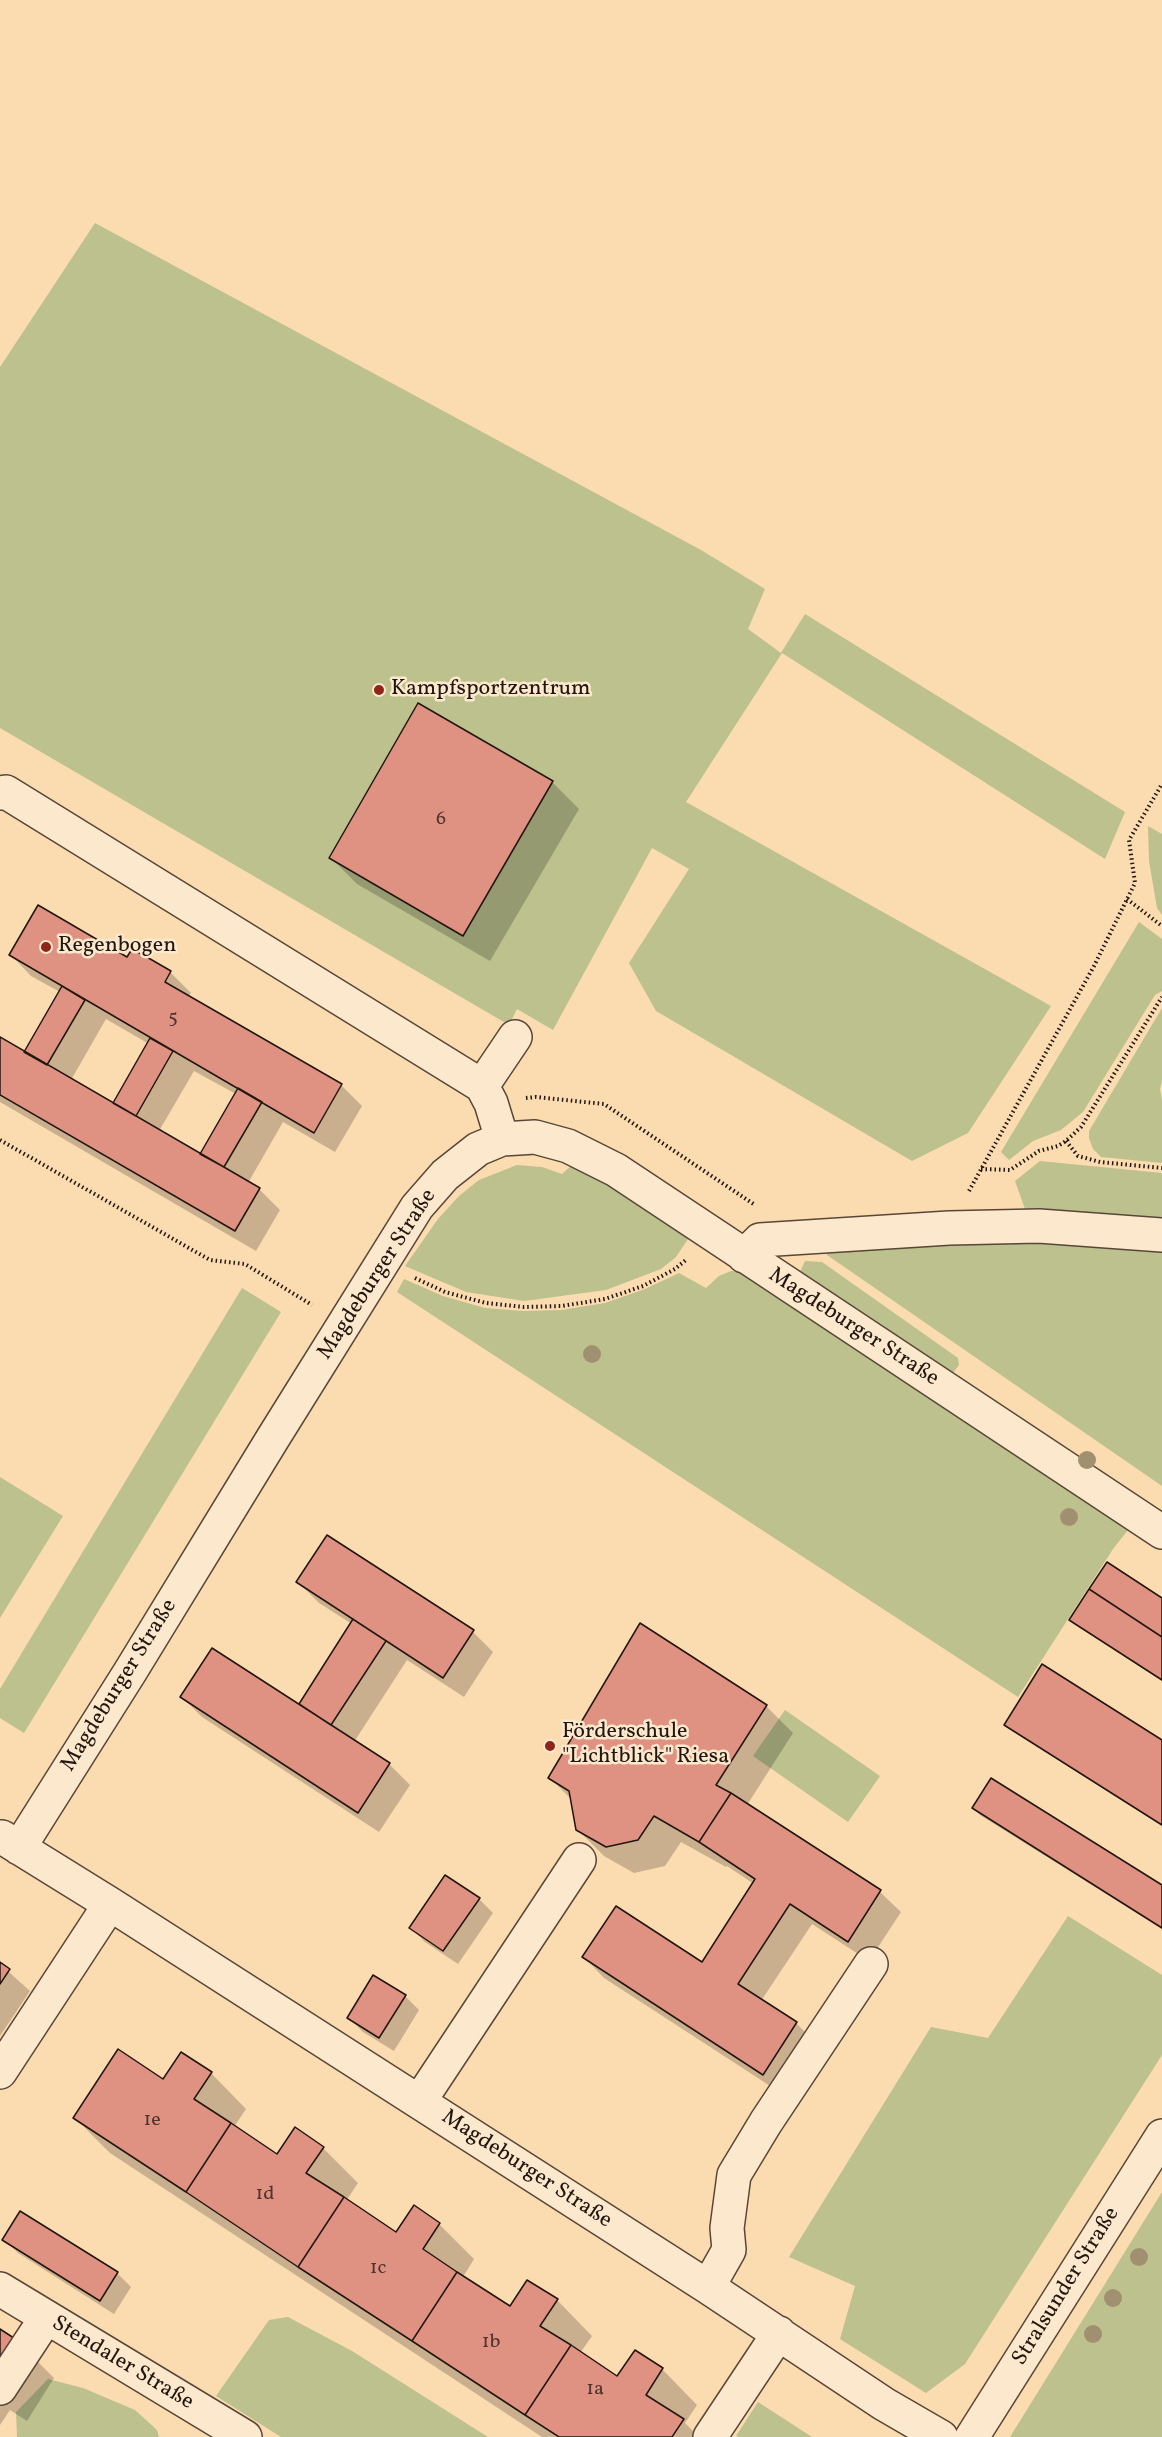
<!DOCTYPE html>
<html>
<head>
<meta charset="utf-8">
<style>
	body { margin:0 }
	canvas { display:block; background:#fbdbb0 }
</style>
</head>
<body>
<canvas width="1162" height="2437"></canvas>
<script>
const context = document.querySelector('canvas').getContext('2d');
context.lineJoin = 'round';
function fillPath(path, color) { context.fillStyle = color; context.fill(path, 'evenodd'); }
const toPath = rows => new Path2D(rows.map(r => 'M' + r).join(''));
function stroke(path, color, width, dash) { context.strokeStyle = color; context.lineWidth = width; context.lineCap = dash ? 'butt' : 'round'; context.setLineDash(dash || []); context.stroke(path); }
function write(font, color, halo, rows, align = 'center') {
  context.font = font + ' Vollkorn,serif'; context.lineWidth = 5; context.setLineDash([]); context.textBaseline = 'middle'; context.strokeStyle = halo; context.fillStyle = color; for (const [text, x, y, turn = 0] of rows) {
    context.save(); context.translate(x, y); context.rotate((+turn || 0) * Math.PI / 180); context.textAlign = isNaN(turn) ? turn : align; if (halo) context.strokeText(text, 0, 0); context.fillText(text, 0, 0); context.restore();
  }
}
const green = toPath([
	[95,223,701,550,765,589,748,629,781,653,805,614,1125,812,1105,859,782,653,686,802,1051,1006,968,1133,912,1161,656,1011,629,963,689,869,652,848,553,1030,517,1009,509,1025,0,728,0,367],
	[1148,826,1162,834,1162,915,1157,908,1149,861],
	[1139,922,1162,939,1162,991,1155,995,1083,1112,1061,1130,1033,1141,1009,1160,1001,1152],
	[1162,1008,1162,1081,1160,1089,1162,1101,1162,1163,1101,1157,1093,1149,1089,1138,1089,1131],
	[1040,1161,1162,1173,1162,1229,1030,1216,1025,1209,1015,1181],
	[573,1164,690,1236,676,1257,661,1269,606,1290,524,1301,466,1292,405,1266,438,1219,459,1196,479,1180,517,1165,542,1167,562,1174],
	[1032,1233,1162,1243,1162,1486,827,1255,823,1247],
	[805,1261,822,1262,958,1358,959,1365,950,1377,799,1274],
	[731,1271,745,1272,1128,1530,1113,1549,1018,1697,397,1292,404,1279,443,1296,485,1308,524,1311,561,1310,605,1303,645,1289,679,1273,706,1288,719,1276],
	[242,1288,281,1312,24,1733,0,1718,0,1689],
	[0,1477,63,1516,0,1618],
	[785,1710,880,1776,848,1822,753,1756],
	[1068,1916,1162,1975,1162,2055,965,2364,926,2393,840,2339,855,2286,789,2257,931,2027,988,2038],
	[1162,2192,1162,2437,1010,2437],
	[288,2317,352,2351,488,2437,281,2437,216,2396,269,2320],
	[48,2379,83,2388,135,2410,157,2430,159,2437,17,2437,16,2412],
	[758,2402,812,2437,738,2437,736,2436]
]);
const shadow = toPath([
	[419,705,552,782,579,809,490,961,357,884,331,858],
	[11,955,128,959,170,972,191,993,188,997,341,1085,362,1106,335,1152,283,1122,248,1183,259,1189,280,1210,256,1251,0,1102,0,1039,24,1054,60,992,31,976],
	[106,1019,149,1044,113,1105,71,1080],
	[194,1071,236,1094,200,1156,159,1131],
	[298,1582,473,1632,493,1652,464,1697,407,1660,354,1742,389,1764,410,1785,379,1832,202,1717,182,1697,299,1706,352,1624,319,1603],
	[1162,1600,1162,1681,1078,1626,1071,1620],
	[766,1706,793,1733,747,1805,880,1892,901,1912,869,1961,812,1924,761,2001,796,2023,817,2044,784,2095,604,1978,584,1957,702,1964,754,1884,727,1866,726,1867,681,1842,665,1866,634,1873,604,1856,577,1829,572,1800,550,1778],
	[1006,1724,1162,1741,1162,1826,1013,1731],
	[974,1808,1162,1887,1162,1929,980,1815],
	[479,1899,493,1913,458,1964,425,1942,411,1928],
	[0,1964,30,1991,0,2036],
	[405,1996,419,2010,394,2051,363,2032,349,2018],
	[211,2073,246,2109,234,2127,278,2156,323,2148,358,2183,346,2201,396,2234,439,2224,474,2259,463,2277,511,2308,557,2300,592,2336,580,2353,618,2378,662,2369,697,2405,685,2423,699,2437,542,2437,110,2153,75,2118,163,2081],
	[4,2239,117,2273,131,2287,114,2314,18,2253],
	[0,2331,19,2343,54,2378,27,2421,10,2410,0,2425]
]);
const building = toPath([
	[418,703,553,781,463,936,329,858,418,703],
	[38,905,127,957,132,949,152,960,171,971,165,982,342,1084,314,1133,9,955,38,905],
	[62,986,85,1000,47,1065,24,1052,62,986],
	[0,1037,260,1188,235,1231,0,1095,0,1037],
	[150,1038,173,1051,136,1116,113,1103,150,1038],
	[238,1088,262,1102,224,1167,200,1154,238,1088],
	[327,1535,474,1630,443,1678,296,1582,327,1535],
	[1107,1562,1162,1598,1162,1637,1089,1589,1107,1562],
	[1089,1589,1162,1637,1162,1680,1069,1620,1089,1589],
	[353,1619,386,1641,331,1725,299,1704,353,1619],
	[640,1623,767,1705,716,1785,731,1793,699,1842,654,1816,638,1840,606,1847,576,1830,569,1791,548,1778,640,1623],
	[212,1648,390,1763,358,1813,180,1697,212,1648],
	[1042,1664,1162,1740,1162,1825,1004,1725,1042,1664],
	[991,1778,1162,1885,1162,1928,972,1808,991,1778],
	[731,1793,881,1890,848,1942,790,1904,738,1984,797,2022,763,2075,582,1957,616,1906,702,1962,755,1879,699,1842,731,1793],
	[445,1875,480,1898,443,1951,409,1928,445,1875],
	[0,1962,10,1969,0,1984,0,1962],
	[373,1975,406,1995,379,2038,347,2018,373,1975],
	[118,2049,163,2079,181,2052,212,2072,194,2099,231,2123,186,2192,73,2118,118,2049],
	[231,2123,277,2154,295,2127,324,2147,306,2173,344,2197,298,2267,186,2192,231,2123],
	[344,2197,396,2232,414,2205,440,2223,423,2249,457,2272,412,2341,298,2267,344,2197],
	[20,2211,118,2272,100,2301,2,2240,20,2211],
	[457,2272,510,2306,527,2280,558,2299,540,2326,571,2345,525,2415,412,2341,457,2272],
	[0,2329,20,2342,0,2373,0,2329],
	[571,2345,617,2376,635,2350,663,2368,646,2395,684,2419,672,2437,559,2437,525,2415,571,2345]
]);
const path = toPath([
	[1127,899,1162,926],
	[526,1098,536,1097,604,1104,755,1205],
	[0,1140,210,1260,245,1264,312,1305],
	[1066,1141,1078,1156,1100,1162,1162,1168],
	[981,1169,1010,1170,1039,1151,1058,1146,1066,1141,1081,1127,1162,997],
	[969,1191,1094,966,1135,883,1129,840,1162,784],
	[415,1278,445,1292,486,1303,524,1307,562,1306,605,1299,643,1286,675,1269,687,1259]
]);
const minor = toPath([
	[0,793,6,792,482,1086,491,1103,502,1139],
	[482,1086,515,1037],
	[744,1256,760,1240,949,1228,1039,1226,1162,1235],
	[2,1837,110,1904,708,2287,884,2404,941,2437],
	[19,1848,130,1672,273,1438,417,1207,445,1175,478,1149,502,1139,535,1137,568,1146,616,1170,1162,1532],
	[0,2072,110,1904],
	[419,2102,579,1860],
	[708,2287,729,2250,727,2228,734,2175,766,2122,871,1964],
	[0,2289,245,2437],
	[0,2388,46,2318],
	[710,2437,779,2333],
	[972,2437,1162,2136]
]);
const trees = [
	[592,1354],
	[1087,1460],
	[1069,1517],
	[1139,2257],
	[1113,2298],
	[1093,2334]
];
const markers = [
	[379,690,6,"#8f2418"],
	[46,947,6,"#8f2418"],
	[550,1746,6,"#8f2418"]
];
const numberNames = [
	["6",441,820],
	["5",173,1019],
	["1e",152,2121],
	["1d",265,2195],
	["1c",378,2269],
	["1b",491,2343],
	["1a",595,2390]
];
const poiNames = [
	["Kampfsportzentrum",391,690],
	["Regenbogen",58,947],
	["Förderschule",562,1733],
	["\"Lichtblick\" Riesa",562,1758]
];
const streetNames = [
	["Magdeburger Straße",378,1275,-57],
	["Magdeburger Straße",853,1328,33],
	["Magdeburger Straße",120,1686,-58],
	["Magdeburger Straße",526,2170,33],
	["Stralsunder Straße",1067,2287,-58],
	["Stendaler Straße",122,2364,31]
];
fillPath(green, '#bcc18d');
fillPath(shadow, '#0003');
fillPath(building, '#df9182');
stroke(building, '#211610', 1.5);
stroke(minor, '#584738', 36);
stroke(path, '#211610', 4, [1.5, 3]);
stroke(minor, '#fce8cc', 33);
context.fillStyle = '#a19070';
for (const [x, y] of trees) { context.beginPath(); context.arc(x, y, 9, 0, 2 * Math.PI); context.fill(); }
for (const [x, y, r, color] of markers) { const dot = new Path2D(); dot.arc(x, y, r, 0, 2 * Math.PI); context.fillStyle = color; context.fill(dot); stroke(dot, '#fce8cc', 2); }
write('20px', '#50352c', null, numberNames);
write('22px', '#211610', '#fce8cc', poiNames, 'left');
write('22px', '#211610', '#fce8cc', streetNames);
</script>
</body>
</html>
